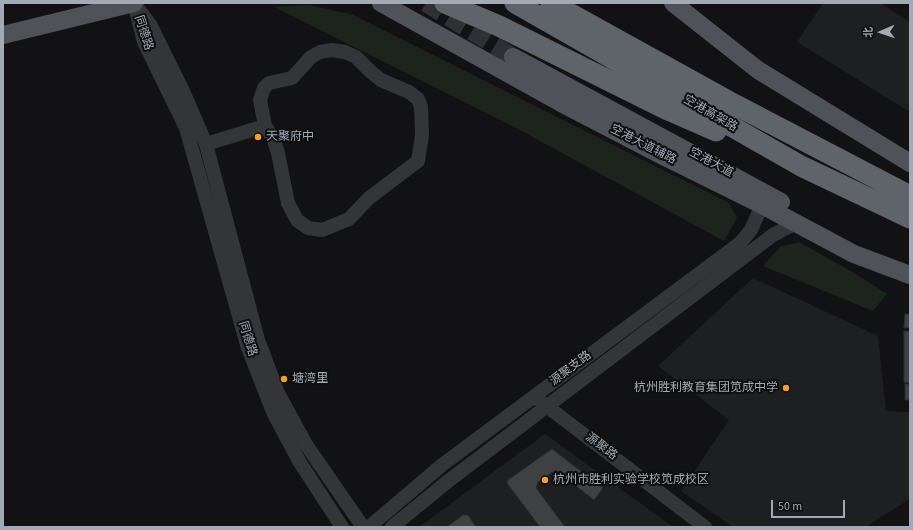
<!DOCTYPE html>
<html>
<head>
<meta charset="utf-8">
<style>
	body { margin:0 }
	#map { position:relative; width:913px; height:530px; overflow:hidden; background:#121214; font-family:"Source Sans 3","Noto Sans SC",sans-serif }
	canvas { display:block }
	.frame { position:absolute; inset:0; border:4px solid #a4aab5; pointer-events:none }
	.north { position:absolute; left:861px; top:12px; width:40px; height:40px; -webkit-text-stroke:3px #0d0e0f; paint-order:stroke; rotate:268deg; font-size:11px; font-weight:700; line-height:16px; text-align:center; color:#a4aab5 }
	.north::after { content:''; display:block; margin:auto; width:14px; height:18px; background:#a4aab5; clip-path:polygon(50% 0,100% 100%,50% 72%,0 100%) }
	.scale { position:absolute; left:771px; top:500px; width:74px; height:18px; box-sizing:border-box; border:2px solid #a4aab5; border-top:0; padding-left:5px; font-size:12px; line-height:14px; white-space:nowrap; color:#a4aab5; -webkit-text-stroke:3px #0d0e0f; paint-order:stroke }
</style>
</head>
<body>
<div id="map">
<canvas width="913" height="530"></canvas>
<div class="frame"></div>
<div class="north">北</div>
<div class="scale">50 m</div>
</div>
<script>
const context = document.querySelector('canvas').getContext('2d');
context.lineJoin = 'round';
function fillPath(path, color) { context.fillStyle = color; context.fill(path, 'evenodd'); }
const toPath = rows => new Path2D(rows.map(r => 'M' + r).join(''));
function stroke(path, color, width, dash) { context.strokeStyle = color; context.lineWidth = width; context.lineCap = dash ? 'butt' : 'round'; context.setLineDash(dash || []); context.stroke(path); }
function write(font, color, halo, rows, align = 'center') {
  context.font = font + ' "Source Sans 3","Noto Sans SC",sans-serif'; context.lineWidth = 4; context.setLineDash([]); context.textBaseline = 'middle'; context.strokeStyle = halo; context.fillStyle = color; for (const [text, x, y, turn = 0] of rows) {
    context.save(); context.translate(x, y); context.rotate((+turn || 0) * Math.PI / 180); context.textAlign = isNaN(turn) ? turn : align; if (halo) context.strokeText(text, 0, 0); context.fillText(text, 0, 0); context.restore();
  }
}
const built = toPath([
	[823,3,880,3,910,22,910,112,797,42],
	[753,278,878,336,886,411,910,412,910,499,865,527,733,527,681,491,729,420,658,366],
	[545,434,673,527,419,527]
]);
const green = toPath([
	[309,5,353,15,729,203,737,218,724,241,518,129,274,7],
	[799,242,856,274,887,294,873,311,763,266,780,247]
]);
const building = toPath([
	[905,314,910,314,910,328,904,328,905,314],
	[904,331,910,331,910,383,904,382,904,331],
	[905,384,910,384,910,400,905,400,905,384],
	[552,449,603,488,594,500,556,470,538,482,536,488,565,527,540,527,507,483,508,480,552,449],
	[463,515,468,515,476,527,447,527,463,515]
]);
const majorTunnel = toPath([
	[426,3,513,57]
]);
const minor = toPath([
	[134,3,151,26,183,91,206,144,258,340,278,393,307,446,363,527],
	[136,11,144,42,186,128,248,348,273,412,299,461,342,527],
	[332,50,345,52,356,57,371,72,381,80,409,92,418,99,421,107,422,135,418,161,369,198,349,219,322,230,308,228,297,220,288,203,278,153,273,138,265,126,260,100,264,88,269,83,292,78,311,57,320,52,332,50],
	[206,144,265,126],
	[540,401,705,527],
	[369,527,442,465,740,243,751,230,762,205],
	[392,527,447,482,773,235,796,223]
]);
const major = toPath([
	[381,3,561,103,661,155,762,205,854,254,910,275],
	[673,3,758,70,910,163],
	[3,35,134,3],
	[513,57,781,202]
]);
const highway = toPath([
	[445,3,499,26,668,110,716,131],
	[515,3,801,166,910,218],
	[551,3,728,101,910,196]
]);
const markers = [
	[258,137,4,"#f4a02a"],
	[284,379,4,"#f4a02a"],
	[786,388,4,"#f4a02a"],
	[545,480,4,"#f4a02a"]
];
const streetNames = [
	["同德路",143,33,72],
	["空港高架路",710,114,30],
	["空港大道辅路",643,145,27],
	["空港大道",711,163,28],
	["同德路",247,339,73],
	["源聚支路",571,369,-37],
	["源聚路",601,447,37]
];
const poiNames = [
	["天聚府中",266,137],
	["塘湾里",292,379],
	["杭州胜利教育集团笕成中学",778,388,"right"],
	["杭州市胜利实验学校笕成校区",553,480]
];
fillPath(built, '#1e1f21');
fillPath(green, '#1d241d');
fillPath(building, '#3e4044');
stroke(building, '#2c2d30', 1);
stroke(majorTunnel, '#2f3034', 18, [18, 9]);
stroke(minor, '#333539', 14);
stroke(major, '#4f5258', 18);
stroke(highway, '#5f636a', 21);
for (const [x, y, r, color] of markers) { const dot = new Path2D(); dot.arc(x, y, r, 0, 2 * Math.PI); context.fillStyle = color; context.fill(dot); stroke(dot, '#0d0e0f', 1.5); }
write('12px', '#a4aab5', '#0d0e0f', streetNames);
write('12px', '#a4aab5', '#0d0e0f', poiNames, 'left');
</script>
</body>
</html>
